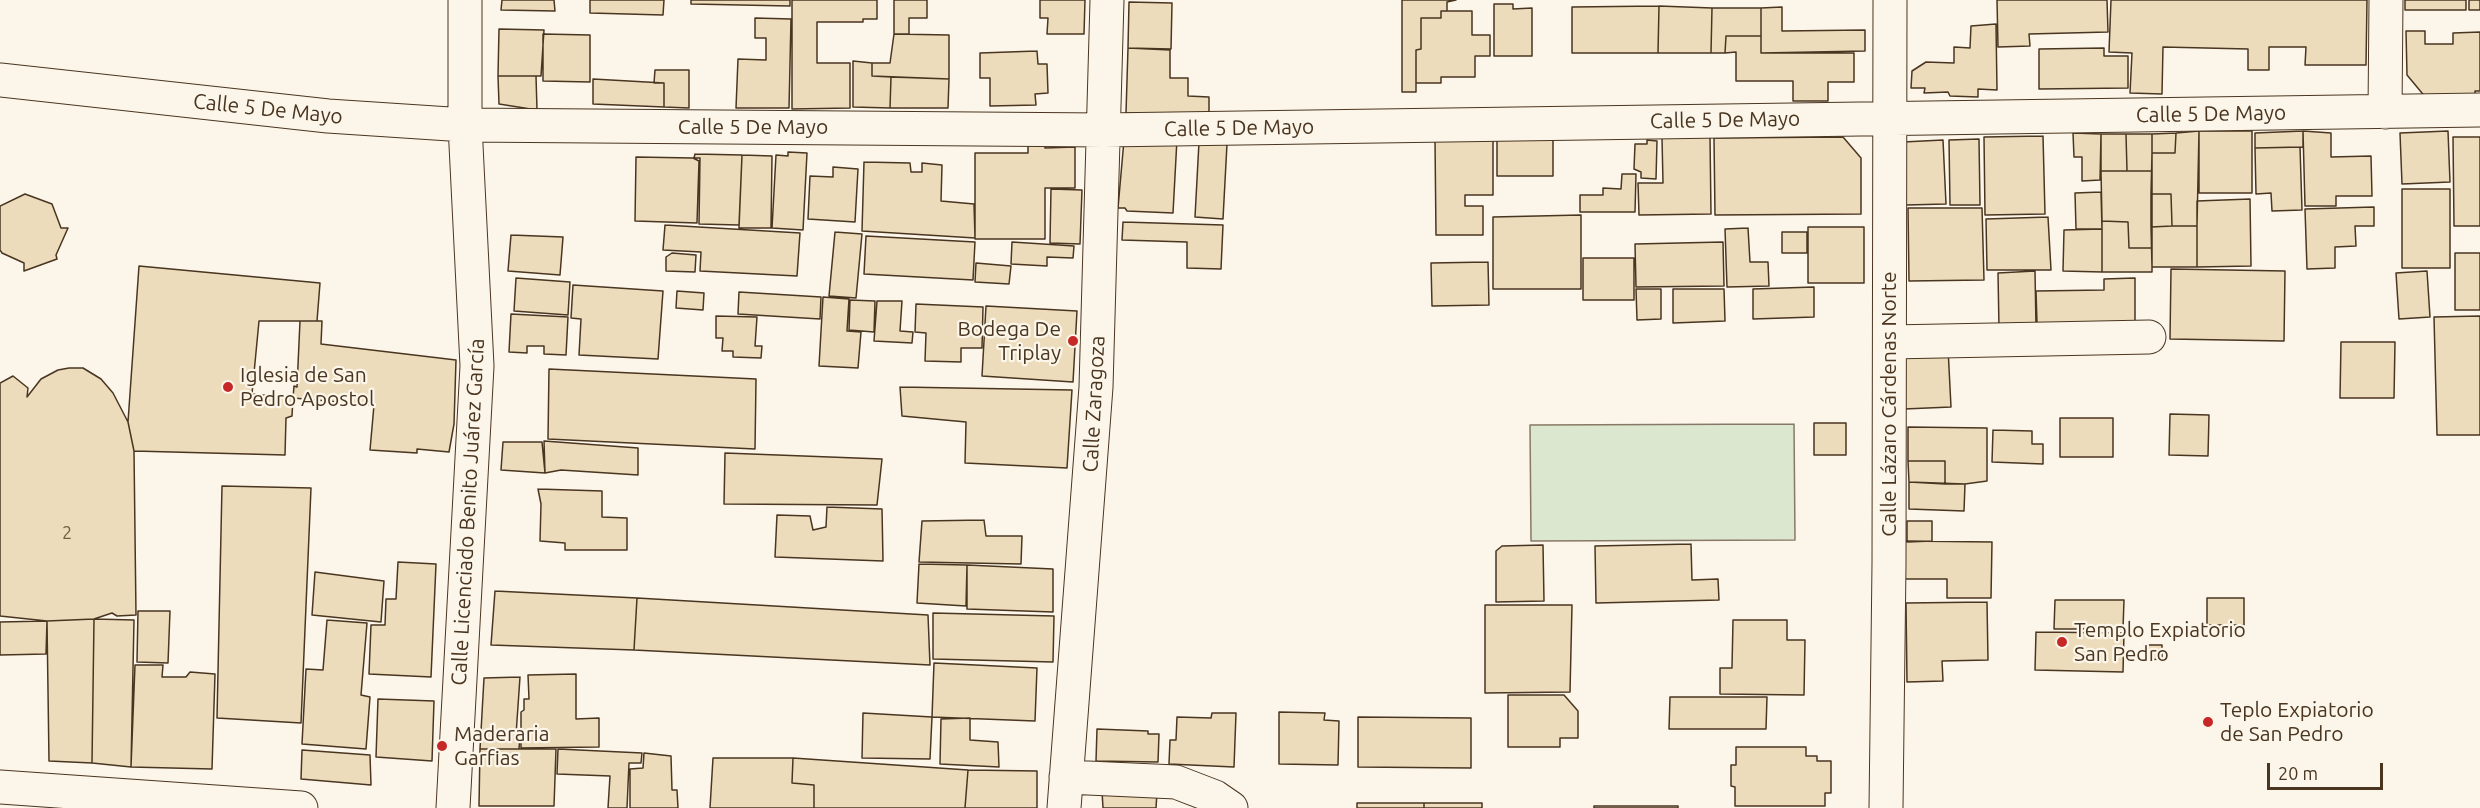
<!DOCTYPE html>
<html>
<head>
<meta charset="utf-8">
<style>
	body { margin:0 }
	#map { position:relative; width:2480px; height:808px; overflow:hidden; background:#fbf6e9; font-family:Ubuntu,sans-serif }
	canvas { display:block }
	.scale { position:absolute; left:2267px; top:763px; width:116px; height:27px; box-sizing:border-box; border:3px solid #4a3520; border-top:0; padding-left:8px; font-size:18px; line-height:21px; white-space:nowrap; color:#4a3520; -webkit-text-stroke:4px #fbf6e9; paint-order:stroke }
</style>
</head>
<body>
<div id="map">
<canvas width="2480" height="808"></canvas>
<div class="scale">20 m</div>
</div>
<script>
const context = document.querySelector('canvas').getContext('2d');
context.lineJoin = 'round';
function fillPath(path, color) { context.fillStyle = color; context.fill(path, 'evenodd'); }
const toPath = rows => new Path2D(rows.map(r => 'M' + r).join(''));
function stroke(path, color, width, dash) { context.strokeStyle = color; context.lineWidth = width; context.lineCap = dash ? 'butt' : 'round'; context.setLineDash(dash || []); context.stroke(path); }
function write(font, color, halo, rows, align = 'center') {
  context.font = font + ' Ubuntu,sans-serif'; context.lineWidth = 4.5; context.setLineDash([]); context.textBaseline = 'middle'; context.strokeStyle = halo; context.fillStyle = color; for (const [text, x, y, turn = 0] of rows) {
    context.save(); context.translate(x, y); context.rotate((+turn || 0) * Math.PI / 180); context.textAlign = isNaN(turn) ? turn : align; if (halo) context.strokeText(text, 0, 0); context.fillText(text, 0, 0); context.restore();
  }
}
const green = toPath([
	[1794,424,1795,540,1531,541,1530,425,1794,424]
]);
const building = toPath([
	[502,0,554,0,555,11,501,10,502,0],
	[590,0,664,0,663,15,590,13,590,0],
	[691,0,790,0,790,6,691,4,691,0],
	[792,0,877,0,877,19,863,19,863,22,817,22,817,63,850,63,850,108,792,109,792,0],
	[894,0,927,0,927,18,909,18,909,34,894,34,894,0],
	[1040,0,1085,0,1084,34,1047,34,1048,18,1040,18,1040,0],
	[1402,0,1456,0,1447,2,1447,11,1441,11,1441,18,1421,18,1421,49,1416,50,1416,92,1402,92,1402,0],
	[1997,0,2107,0,2108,32,2029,34,2030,46,1998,47,1997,0],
	[2111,0,2367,0,2366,65,2305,65,2306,47,2269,47,2269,70,2248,70,2248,49,2163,47,2162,94,2130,93,2132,53,2109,52,2111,0],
	[2405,0,2466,0,2466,10,2405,10,2405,0],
	[2469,0,2480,0,2480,10,2469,10,2469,0],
	[1129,2,1172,3,1171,49,1128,48,1129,2],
	[1494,4,1513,4,1513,9,1532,8,1532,56,1494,56,1494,4],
	[1659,6,1658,53,1572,53,1572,7,1659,6],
	[1659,6,1712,8,1711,53,1658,53,1659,6],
	[1782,7,1782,31,1865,30,1865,51,1761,53,1761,8,1782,7],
	[1712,8,1761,8,1761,36,1726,36,1725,53,1711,53,1712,8],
	[1441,11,1472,11,1472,35,1490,35,1490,56,1475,56,1475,77,1441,77,1441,83,1416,83,1416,50,1421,49,1421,18,1441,18,1441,11],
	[755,18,791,19,789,108,736,108,738,59,766,60,766,38,755,38,755,18],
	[1996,24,1997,90,1978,89,1978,97,1950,96,1948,92,1924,93,1925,88,1911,88,1912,71,1926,62,1954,63,1954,47,1970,48,1971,26,1996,24],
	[499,29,544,30,541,76,498,76,499,29],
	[2406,31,2425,31,2425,44,2453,44,2453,33,2480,32,2480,91,2475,91,2475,99,2427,99,2407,75,2406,31],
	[543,34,590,35,590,82,543,81,543,34],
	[894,34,949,35,949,79,872,76,872,63,890,63,894,34],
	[1726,36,1761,36,1761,53,1854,53,1854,82,1828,82,1828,101,1793,101,1793,81,1736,81,1736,52,1725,53,1726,36],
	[1128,48,1170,50,1170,78,1188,78,1188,96,1209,97,1209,114,1126,113,1128,48],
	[2104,48,2104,56,2128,56,2128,88,2039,89,2039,49,2104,48],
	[1037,51,1038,64,1047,64,1048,93,1035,94,1036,105,990,106,990,78,980,78,980,53,1037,51],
	[853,61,872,63,872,76,891,77,890,108,853,107,853,61],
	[655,70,689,70,689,108,664,107,664,83,654,83,655,70],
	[498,76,536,76,537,110,499,104,498,76],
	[891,77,949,79,948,108,890,108,891,77],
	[593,79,664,83,664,107,593,104,593,79],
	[2199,131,2197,226,2172,226,2171,194,2151,194,2152,153,2175,153,2176,133,2199,131],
	[2199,131,2252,131,2252,193,2199,193,2199,131],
	[2303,131,2331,133,2331,157,2371,156,2372,196,2336,196,2336,206,2305,206,2303,131],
	[2303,131,2303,147,2255,148,2255,133,2303,131],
	[2448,131,2450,182,2402,184,2400,133,2448,131],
	[2073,133,2101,134,2100,180,2082,181,2082,157,2074,157,2073,133],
	[2176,133,2175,153,2152,153,2152,134,2176,133],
	[2101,134,2126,134,2127,171,2101,171,2101,134],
	[2126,134,2152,134,2152,171,2127,171,2126,134],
	[2043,136,2045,214,1985,215,1984,137,2043,136],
	[1710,137,1711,214,1639,215,1638,183,1663,183,1662,138,1710,137],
	[1843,137,1861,158,1861,214,1715,215,1714,138,1843,137],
	[2453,137,2480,137,2480,226,2454,226,2453,137],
	[1028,138,1045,138,1045,148,1075,147,1075,188,1045,188,1045,239,975,239,975,153,1028,153,1028,138],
	[1177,139,1173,213,1127,211,1125,208,1118,208,1124,140,1177,139],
	[1553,139,1553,176,1497,176,1497,140,1553,139],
	[1979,139,1980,205,1950,205,1949,140,1979,139],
	[1435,140,1493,140,1493,195,1465,195,1465,206,1483,206,1483,235,1436,235,1435,140],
	[1647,140,1657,141,1656,179,1641,178,1641,172,1634,169,1635,144,1647,144,1647,140],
	[1943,140,1946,204,1906,205,1903,142,1943,140],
	[1199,142,1227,144,1223,219,1195,217,1199,142],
	[2300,147,2302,210,2272,211,2271,193,2256,194,2255,148,2300,147],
	[788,152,807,153,803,230,772,228,776,155,788,156,788,152],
	[695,154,742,155,739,225,699,224,700,158,694,158,695,154],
	[742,155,772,156,771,228,739,228,742,155],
	[636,157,693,158,699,161,697,223,635,221,636,157],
	[864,162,910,163,911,172,922,172,922,163,942,165,941,201,974,204,975,238,862,231,864,162],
	[833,167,858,169,855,222,808,219,810,176,833,177,833,167],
	[2101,171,2152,171,2152,248,2129,248,2128,222,2102,221,2101,171],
	[1622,174,1636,174,1635,212,1580,212,1580,195,1603,195,1603,188,1621,189,1622,174],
	[1051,189,1082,190,1080,244,1050,243,1051,189],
	[2402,189,2450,189,2450,268,2402,268,2402,189],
	[2101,192,2102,229,2076,229,2075,193,2101,192],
	[25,194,52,204,61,228,68,228,56,255,57,259,24,271,24,263,2,253,0,250,0,206,25,194],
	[2151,194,2171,194,2172,226,2151,227,2151,194],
	[2250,199,2251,266,2197,267,2197,201,2250,199],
	[2374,207,2374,226,2355,226,2356,246,2335,247,2335,268,2307,269,2305,209,2374,207],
	[1908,208,1982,208,1984,280,1909,281,1908,208],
	[1581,215,1581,289,1493,289,1493,217,1581,215],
	[2048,217,2051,270,1987,270,1986,219,2048,217],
	[2102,221,2128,222,2129,248,2152,248,2152,272,2102,272,2102,221],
	[1123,222,1223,225,1221,269,1187,268,1187,242,1122,240,1123,222],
	[665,225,800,233,797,276,700,271,701,252,663,250,665,225],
	[2172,226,2197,226,2197,267,2152,267,2151,227,2172,226],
	[1808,227,1864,227,1864,283,1808,283,1808,227],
	[1748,228,1750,262,1768,262,1769,286,1727,287,1725,229,1748,228],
	[2102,229,2102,272,2063,271,2064,230,2102,229],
	[835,232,862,234,856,298,829,296,835,232],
	[1782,232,1807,232,1807,253,1782,253,1782,232],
	[511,235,563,237,560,275,508,271,511,235],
	[866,236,975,242,973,280,864,274,866,236],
	[1012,242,1074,246,1073,258,1047,257,1047,266,1011,264,1012,242],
	[1723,242,1724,286,1636,287,1635,244,1723,242],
	[672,253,696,255,695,272,666,271,666,257,672,253],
	[2455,253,2480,253,2480,310,2455,310,2455,253],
	[1583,258,1634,258,1634,300,1583,300,1583,258],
	[1488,262,1489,305,1432,306,1431,263,1488,262],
	[976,263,1011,266,1009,284,975,282,976,263],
	[139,266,320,283,317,321,259,321,252,394,293,398,292,416,286,418,285,455,134,451,128,422,139,266],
	[2171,269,2285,271,2284,341,2170,339,2171,269],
	[2035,271,2036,327,1999,328,1998,273,2035,271],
	[2427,271,2430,317,2399,319,2396,273,2427,271],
	[516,278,570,282,568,315,514,311,516,278],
	[2135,278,2135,323,2037,323,2036,291,2104,290,2104,279,2135,278],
	[573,285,663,291,658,359,579,355,581,319,571,318,573,285],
	[1814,287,1814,317,1753,319,1753,289,1814,287],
	[1636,289,1661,289,1661,319,1637,320,1636,289],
	[1673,289,1724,289,1725,321,1673,323,1673,289],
	[677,291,704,293,703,310,676,308,677,291],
	[739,292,821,297,820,319,738,314,739,292],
	[823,297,849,299,847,331,861,332,858,368,819,366,823,297],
	[850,300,875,301,874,332,849,330,850,300],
	[877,301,902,301,900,331,913,332,912,343,874,341,877,301],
	[916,304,983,307,982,348,961,348,961,362,925,361,926,333,915,332,916,304],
	[986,306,1077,311,1073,382,982,376,986,306],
	[511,314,568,317,566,355,544,354,544,346,527,346,527,353,509,352,511,314],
	[716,316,757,317,755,346,762,346,761,358,733,357,733,351,722,351,723,338,716,338,716,316],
	[2480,316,2480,435,2437,435,2434,317,2480,316],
	[300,321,322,321,321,344,456,360,454,424,449,452,417,449,417,453,370,450,374,405,293,398,294,386,297,387,300,321],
	[2341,342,2395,342,2394,398,2340,398,2341,342],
	[1948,348,1951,407,1904,409,1903,350,1948,348],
	[69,368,83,368,101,379,113,393,128,422,134,451,136,615,117,616,112,613,94,619,47,621,0,616,0,383,13,376,28,388,27,397,41,379,58,370,69,368],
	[549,369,756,379,755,449,548,439,549,369],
	[900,387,1072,390,1067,468,965,463,966,422,902,416,900,387],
	[2170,414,2209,415,2208,456,2169,455,2170,414],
	[2060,418,2113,418,2113,457,2060,457,2060,418],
	[1814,423,1846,423,1846,455,1814,455,1814,423],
	[1908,427,1987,428,1987,481,1965,484,1945,484,1945,461,1908,461,1908,427],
	[1993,430,2032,431,2032,444,2043,444,2043,464,1992,462,1993,430],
	[544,441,638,448,638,475,561,470,545,473,544,441],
	[503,442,542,442,545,473,501,470,503,442],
	[725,453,882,459,877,505,724,504,725,453],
	[1908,461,1945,461,1945,484,1909,482,1908,461],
	[1909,482,1965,484,1964,511,1909,509,1909,482],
	[222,486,311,488,301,723,217,718,222,486],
	[538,489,602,491,602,517,627,518,627,550,565,550,565,543,540,541,541,504,538,489],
	[827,507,882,509,883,561,775,557,777,515,810,516,813,530,826,527,827,507],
	[984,520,986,536,1022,536,1021,564,919,562,922,521,984,520],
	[1907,521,1932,521,1932,541,1907,542,1907,521],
	[1904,541,1992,542,1991,598,1947,598,1947,579,1904,579,1904,541],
	[1691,544,1692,580,1718,579,1719,600,1596,603,1595,546,1691,544],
	[1543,545,1544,601,1496,602,1496,551,1502,546,1543,545],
	[398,562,436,564,431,677,369,674,371,625,385,625,386,599,396,599,398,562],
	[919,564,967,565,966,606,917,603,919,564],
	[967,565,1053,569,1053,612,967,609,967,565],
	[315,572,384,581,381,622,312,615,315,572],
	[495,591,637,598,634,650,491,645,495,591],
	[637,598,928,615,930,665,634,650,637,598],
	[2207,598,2244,598,2244,625,2207,625,2207,598],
	[2055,600,2124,600,2123,629,2054,629,2055,600],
	[1987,602,1988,660,1942,661,1943,681,1907,682,1906,603,1987,602],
	[1485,605,1572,605,1570,692,1485,693,1485,605],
	[138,611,170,611,168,663,137,662,138,611],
	[933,613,1054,616,1053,662,933,659,933,613],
	[94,619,92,763,49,761,47,621,94,619],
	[94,619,134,620,131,767,92,763,94,619],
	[327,620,367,623,361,695,370,697,366,749,302,744,306,669,323,670,327,620],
	[1733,620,1787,620,1787,640,1805,640,1804,695,1720,694,1720,668,1732,668,1733,620],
	[47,621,46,654,0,655,0,622,47,621],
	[2036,632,2124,633,2123,672,2035,670,2036,632],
	[2144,645,2162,645,2162,659,2144,660,2144,645],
	[934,663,1037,668,1035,721,932,717,934,663],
	[135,665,163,665,162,677,186,677,190,672,215,674,212,769,131,767,135,665],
	[576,674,576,719,599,718,599,747,521,748,521,712,524,710,524,699,529,699,528,675,576,674],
	[520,677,516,735,520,736,519,749,480,749,484,678,520,677],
	[1508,695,1564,695,1578,711,1578,738,1560,738,1560,747,1508,747,1508,695],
	[1670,697,1767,697,1766,729,1669,729,1670,697],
	[378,699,434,701,432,761,376,757,378,699],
	[1279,712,1325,713,1324,720,1339,721,1338,765,1279,764,1279,712],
	[863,713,932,717,930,759,862,758,863,713],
	[1212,713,1236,713,1234,767,1169,764,1170,740,1176,740,1177,717,1211,718,1212,713],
	[1358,717,1471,718,1471,768,1358,767,1358,717],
	[970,718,970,740,998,742,999,767,940,764,941,719,970,718],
	[1097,729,1148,731,1148,734,1159,734,1158,762,1096,761,1097,729],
	[1736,747,1806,747,1806,756,1817,756,1817,761,1831,761,1831,793,1825,793,1825,806,1735,806,1735,787,1731,786,1731,765,1736,765,1736,747],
	[480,749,556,749,554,806,479,806,480,749],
	[558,749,642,753,641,763,629,763,627,808,608,808,610,776,557,774,558,749],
	[302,750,370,755,371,785,301,779,302,750],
	[644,753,671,756,672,790,677,790,678,808,630,808,630,769,643,768,644,753],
	[713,758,793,758,792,783,814,785,814,808,710,808,713,758],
	[793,758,968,770,965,808,814,808,814,785,792,783,793,758],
	[968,770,1037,771,1037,808,965,808,968,770],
	[1102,791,1157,792,1156,808,1103,808,1102,791],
	[1357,803,1424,803,1424,808,1357,808,1357,803],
	[1424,803,1482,803,1482,808,1424,808,1424,803],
	[1594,806,1678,806,1678,808,1594,808,1594,806]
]);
const street = toPath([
	[0,80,328,116,465,125,1104,130,2480,110],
	[2385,112,2386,0],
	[1890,342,2149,337],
	[1066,777,1176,782,1215,797,1231,808],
	[0,787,301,808],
	[453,808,477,366,465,125,465,0],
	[1064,808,1096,387,1107,0],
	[1886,808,1889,564,1890,0]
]);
const markers = [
	[1073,341,6,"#c62828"],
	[228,387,6,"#c62828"],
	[2062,642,6,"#c62828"],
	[2208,722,6,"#c62828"],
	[442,746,6,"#c62828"]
];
const numberNames = [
	["2",67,533]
];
const streetNames = [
	["Calle 5 De Mayo",268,109,6],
	["Calle 5 De Mayo",2211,114,-1],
	["Calle 5 De Mayo",1725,120,-1],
	["Calle 5 De Mayo",753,127],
	["Calle 5 De Mayo",1239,128,-1],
	["Calle Zaragoza",1094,404,-87],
	["Calle Lázaro Cárdenas Norte",1889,404,-90],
	["Calle Licenciado Benito Juárez García",468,512,-87]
];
const poiNames = [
	["Bodega De",1061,329,"right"],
	["Triplay",1061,353,"right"],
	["Iglesia de San",240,375],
	["Pedro Apostol",240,399],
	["Templo Expiatorio",2074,630],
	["San Pedro",2074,654],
	["Teplo Expiatorio",2220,710],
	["de San Pedro",2220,734],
	["Maderaria",454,734],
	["Garfias",454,758]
];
fillPath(green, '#dce7d0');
stroke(green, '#887966', 1.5);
fillPath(building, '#ecdcbc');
stroke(building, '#4a3520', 1.5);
stroke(street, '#4a3520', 35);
stroke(street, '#fbf6e9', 33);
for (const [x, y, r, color] of markers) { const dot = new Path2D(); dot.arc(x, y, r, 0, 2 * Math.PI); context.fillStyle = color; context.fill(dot); stroke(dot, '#fbf6e9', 2); }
write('18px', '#725f47', null, numberNames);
write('21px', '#4a3520', '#fbf6e9', streetNames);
write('21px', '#4a3520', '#fbf6e9', poiNames, 'left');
</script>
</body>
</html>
